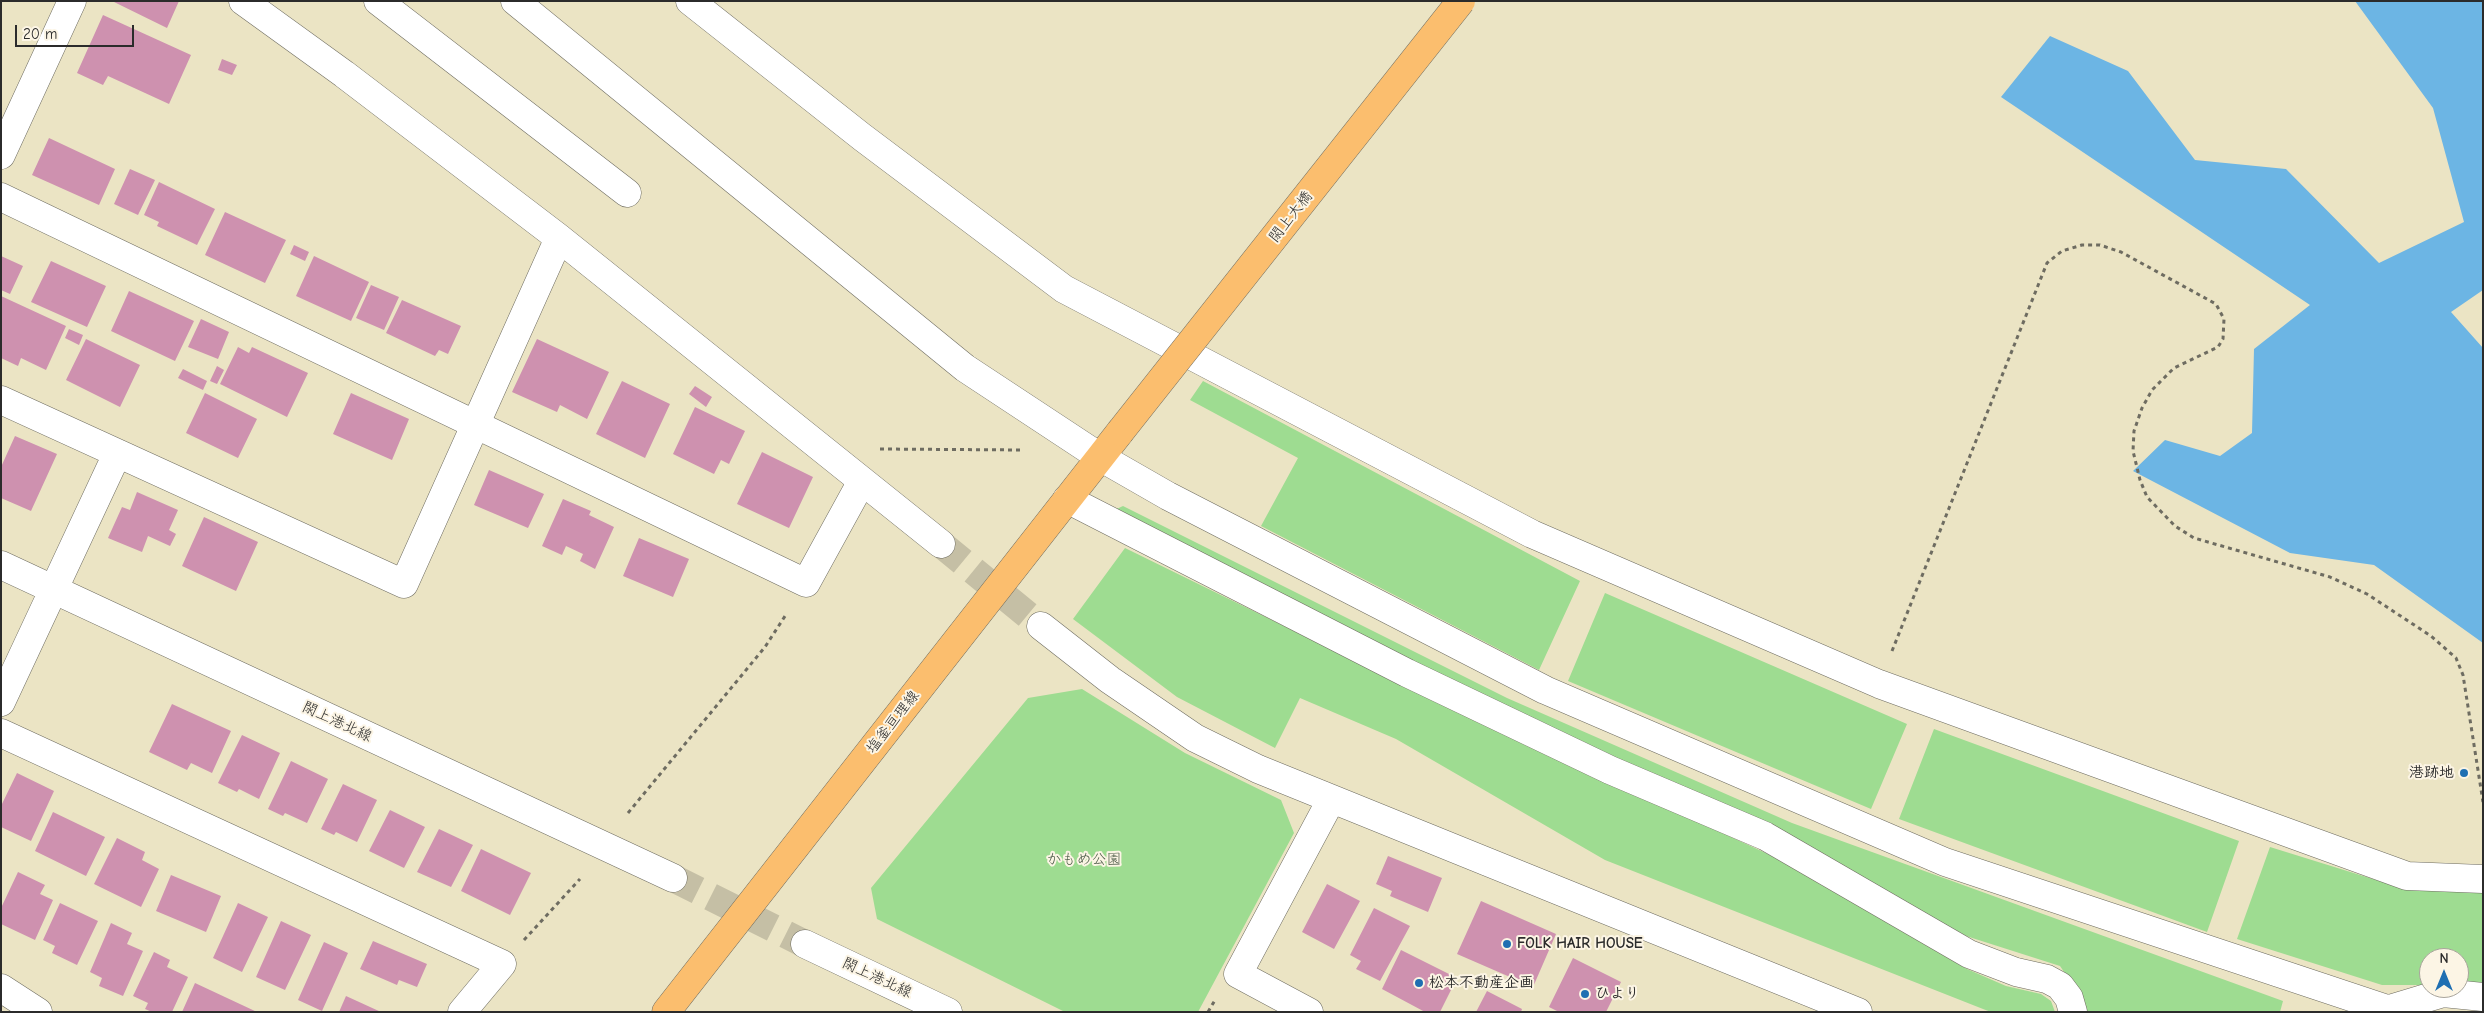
<!DOCTYPE html>
<html>
<head>
<meta charset="utf-8">
<style>
	body { margin:0 }
	#map { position:relative; width:2484px; height:1013px; overflow:hidden; background:#ebe4c4; font-family:"Comic Neue",sans-serif }
	canvas { display:block }
	.frame { position:absolute; inset:0; border:2px solid #2b2b2b; pointer-events:none }
	.north { position:absolute; left:2419px; top:948px; width:50px; height:50px; box-sizing:border-box; background:#fcf5e5; border:1px solid #a8a49b; border-radius:50%; rotate:0deg; font-size:14px; font-weight:700; line-height:20px; text-align:center; color:#2b2b2b }
	.north::after { content:''; display:block; margin:auto; width:18px; height:22px; background:#1f6fb2; clip-path:polygon(50% 0,100% 100%,50% 72%,0 100%) }
	.scale { position:absolute; left:15px; top:25px; width:119px; height:22px; box-sizing:border-box; border:2px solid #2b2b2b; border-top:0; padding-left:6px; font-size:15px; line-height:18px; white-space:nowrap; color:#2b2b2b; -webkit-text-stroke:4px #fcf5e5; paint-order:stroke }
</style>
</head>
<body>
<div id="map">
<canvas width="2484" height="1013"></canvas>
<div class="frame"></div>
<div class="north">N</div>
<div class="scale">20 m</div>
</div>
<script>
const context = document.querySelector('canvas').getContext('2d');
context.lineJoin = 'round';
function fillPath(path, color) { context.fillStyle = color; context.fill(path, 'evenodd'); }
const toPath = rows => new Path2D(rows.map(r => 'M' + r).join(''));
function stroke(path, color, width, dash) { context.strokeStyle = color; context.lineWidth = width; context.lineCap = dash ? 'butt' : 'round'; context.setLineDash(dash || []); context.stroke(path); }
function write(font, color, halo, rows, align = 'center') {
  context.font = font + ' "Comic Neue","Klee One",sans-serif'; context.lineWidth = 4; context.setLineDash([]); context.textBaseline = 'middle'; context.strokeStyle = halo; context.fillStyle = color; for (const [text, x, y, turn = 0] of rows) {
    context.save(); context.translate(x, y); context.rotate((+turn || 0) * Math.PI / 180); context.textAlign = isNaN(turn) ? turn : align; if (halo) context.strokeText(text, 0, 0); context.fillText(text, 0, 0); context.restore();
  }
}
const green = toPath([
	[1203,381,1580,581,1539,670,1261,526,1298,458,1190,400],
	[1123,506,1507,698,1792,823,2283,1001,2280,1012,2084,1012,2083,1000,2060,966,1966,936,1750,816,1504,710,1110,512],
	[1125,548,1439,702,1770,855,1967,969,2006,986,2041,994,2051,1001,2055,1012,1991,1012,1983,1009,1605,860,1396,739,1300,698,1275,748,1177,697,1073,619],
	[1605,593,1907,724,1871,809,1568,681],
	[1082,689,1185,753,1281,800,1294,833,1198,1012,1065,1012,877,919,871,888,1028,698],
	[1934,729,2239,841,2207,932,1899,819],
	[2270,847,2389,884,2483,890,2483,985,2459,985,2459,958,2429,958,2429,985,2382,985,2237,939]
]);
const water = toPath([
	[2355,1,2483,1,2483,290,2451,312,2483,348,2483,643,2374,565,2290,553,2133,471,2165,440,2220,456,2252,433,2254,349,2310,305,2001,97,2050,36,2128,71,2195,160,2286,169,2379,263,2464,222,2433,108]
]);
const building = toPath([
	[112,1,179,1,167,28],
	[103,15,191,55,169,104,108,76,103,85,77,73],
	[222,59,237,65,232,75,218,70],
	[49,138,115,169,99,205,32,175],
	[130,169,155,180,138,215,114,204],
	[159,182,215,209,197,245,157,226,159,222,144,215],
	[225,212,286,240,265,283,205,255],
	[294,245,309,252,305,261,290,254],
	[1,256,23,266,10,294,1,290],
	[314,256,369,282,351,321,296,296],
	[51,261,106,286,87,327,31,302],
	[371,285,399,297,384,330,356,318],
	[129,291,194,321,175,361,111,331],
	[1,296,66,326,46,370,21,358,18,366,1,358],
	[402,300,461,326,448,354,439,350,435,356,386,333],
	[201,319,229,332,218,359,188,347],
	[69,329,83,335,79,345,65,338],
	[86,339,140,365,120,407,66,380],
	[537,339,609,372,587,419,560,405,557,412,512,392],
	[238,347,249,353,252,347,308,373,287,417,220,384],
	[217,366,224,370,217,384,210,381],
	[183,369,207,381,203,390,178,378],
	[622,381,670,404,645,458,596,434],
	[695,386,712,397,706,407,689,394],
	[205,393,257,419,238,458,186,433],
	[351,393,409,419,392,460,333,434],
	[695,407,745,431,729,464,721,460,714,474,673,454],
	[15,436,57,454,31,511,1,498,1,467],
	[762,452,813,477,789,528,737,504],
	[489,470,544,494,528,528,474,505],
	[137,492,178,510,169,530,176,534,170,546,148,536,142,552,108,538,122,507,130,510],
	[563,499,591,511,589,515,614,527,595,569,580,561,583,554,566,546,562,555,542,546],
	[204,517,258,542,236,591,182,566],
	[639,538,689,559,673,597,623,576],
	[172,704,231,731,212,773,191,763,187,770,149,752],
	[242,735,280,753,259,799,239,789,237,792,218,783],
	[291,761,328,779,307,823,285,813,283,816,268,809],
	[17,773,54,791,31,841,1,827,1,806],
	[343,784,377,800,357,842,336,832,334,835,321,829],
	[390,810,425,827,404,868,369,851],
	[53,812,105,837,86,876,35,851],
	[439,829,473,845,451,887,417,872],
	[117,838,145,852,142,860,159,869,141,907,94,884],
	[481,849,531,873,510,915,461,891],
	[1388,856,1442,878,1428,912,1390,896,1392,891,1376,884],
	[18,872,45,885,40,894,53,900,35,940,1,924,1,908],
	[171,875,221,896,206,932,156,911],
	[1327,884,1360,901,1334,949,1302,932],
	[1481,901,1556,934,1533,987,1457,954],
	[60,903,98,921,77,965,52,953,55,946,43,940],
	[238,903,268,917,242,972,213,958],
	[1374,908,1410,926,1380,981,1356,969,1361,961,1350,955],
	[281,921,311,935,285,990,256,977],
	[111,923,132,933,127,944,143,951,123,996,99,986,102,978,90,972],
	[373,941,427,964,417,987,399,980,397,985,360,969],
	[324,942,348,953,322,1011,298,1000],
	[1401,950,1457,978,1440,1012,1425,1012,1382,989],
	[154,952,170,960,167,967,188,977,172,1012,152,1012,145,1009,148,1003,133,996],
	[1573,958,1621,982,1606,1012,1559,1012,1549,1007],
	[195,983,257,1012,182,1012],
	[1487,991,1522,1009,1521,1012,1476,1012],
	[346,996,381,1012,339,1012]
]);
const minorTunnel = toPath([
	[941,544,1041,626],
	[673,878,805,944]
]);
const path = toPath([
	[880,449,1023,450],
	[1892,651,2047,263,2062,251,2082,245,2100,245,2121,252,2216,304,2224,319,2223,339,2218,347,2174,368,2152,390,2142,408,2134,431,2133,451,2140,480,2147,497,2175,526,2194,538,2330,577,2367,594,2431,636,2456,658,2463,675,2483,802],
	[628,813,765,647,787,613],
	[524,940,580,879],
	[1208,1012,1215,1000]
]);
const minor = toPath([
	[243,1,344,74,559,238,941,544],
	[378,1,627,193],
	[515,1,965,368,1100,457,1168,496,1545,690,1945,862,2396,1012],
	[690,1,862,137,1064,289,1532,534,1879,684,2407,876,2483,879],
	[1,155,72,1],
	[1,197,806,583,862,481],
	[1,400,404,584,559,238],
	[1067,499,1407,673,1610,770,1765,836,1969,954,2016,972,2047,979,2060,986,2069,998,2073,1012],
	[1,565,673,878],
	[1041,626,1110,680,1195,738,1258,769,1858,1012],
	[1,702,117,454],
	[1,733,502,964,462,1012],
	[805,944,948,1012],
	[1,988,38,1012],
	[2390,1009,2443,993,2483,997],
	[1309,1012,1238,974,1331,800]
]);
const major = toPath([
	[666,1012,1120,432]
]);
const majorBridge = toPath([
	[1120,432,1461,1]
]);
const markers = [
	[2464,773,5,"#1f6fb2"],
	[1507,944,5,"#1f6fb2"],
	[1419,983,5,"#1f6fb2"],
	[1585,994,5,"#1f6fb2"]
];
const streetNames = [
	["閖上大橋",1291,217,-52],
	["閖上港北線",337,722,25],
	["塩釜亘理線",893,722,-52],
	["閖上港北線",877,978,25]
];
const poiNames = [
	["港跡地",2454,773,"right"],
	["FOLK HAIR HOUSE",1517,944],
	["松本不動産企画",1429,983],
	["ひより",1595,994]
];
const parkNames = [
	["かもめ公園",1084,860]
];
fillPath(green, '#9edc91');
fillPath(water, '#6cb5e4');
fillPath(building, '#ce91af');
stroke(minorTunnel, '#c5bfa5', 28, [28, 14]);
stroke(minor, '#6e6c61', 29);
stroke(major, '#6e6c61', 29);
stroke(path, '#6e6c61', 3, [4, 4]);
stroke(minor, '#fff', 28);
stroke(major, '#fbbe6e', 28);
stroke(majorBridge, '#6e6c61', 29, []);
stroke(majorBridge, '#fbbe6e', 28);
for (const [x, y, r, color] of markers) { const dot = new Path2D(); dot.arc(x, y, r, 0, 2 * Math.PI); context.fillStyle = color; context.fill(dot); stroke(dot, '#fcf5e5', 2); }
write('15px', '#2b2b2b', '#fcf5e5', streetNames);
write('bold 15px', '#2b2b2b', '#fcf5e5', poiNames, 'left');
write('15px', '#485744', '#fcf5e5', parkNames);
</script>
</body>
</html>
